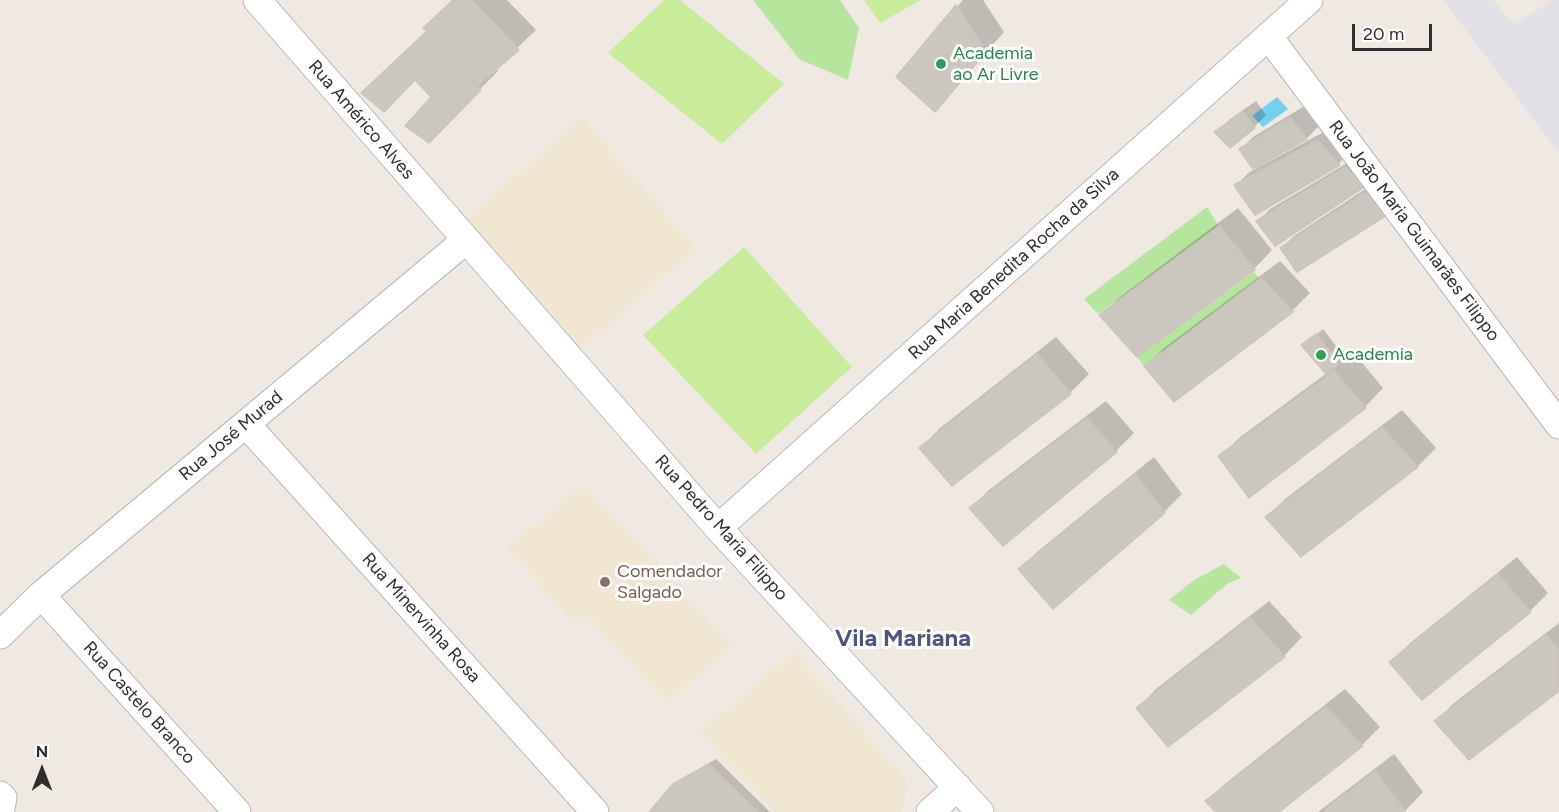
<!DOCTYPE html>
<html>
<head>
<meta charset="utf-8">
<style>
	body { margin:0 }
	#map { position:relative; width:1559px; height:812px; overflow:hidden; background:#efe9e1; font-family:Figtree,sans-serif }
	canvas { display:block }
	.north { position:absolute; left:12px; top:740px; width:60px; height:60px; -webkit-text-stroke:4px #fff; paint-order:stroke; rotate:0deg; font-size:16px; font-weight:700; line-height:24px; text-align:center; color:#2e2e2e }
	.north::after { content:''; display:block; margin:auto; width:21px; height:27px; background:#2e2e2e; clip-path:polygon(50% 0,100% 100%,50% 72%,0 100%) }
	.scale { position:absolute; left:1352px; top:24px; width:80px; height:27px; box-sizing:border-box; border:3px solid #2e2e2e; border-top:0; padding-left:8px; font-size:18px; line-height:21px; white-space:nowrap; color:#2e2e2e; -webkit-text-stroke:4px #fff; paint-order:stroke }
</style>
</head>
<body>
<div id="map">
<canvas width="1559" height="812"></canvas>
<div class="north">N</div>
<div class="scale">20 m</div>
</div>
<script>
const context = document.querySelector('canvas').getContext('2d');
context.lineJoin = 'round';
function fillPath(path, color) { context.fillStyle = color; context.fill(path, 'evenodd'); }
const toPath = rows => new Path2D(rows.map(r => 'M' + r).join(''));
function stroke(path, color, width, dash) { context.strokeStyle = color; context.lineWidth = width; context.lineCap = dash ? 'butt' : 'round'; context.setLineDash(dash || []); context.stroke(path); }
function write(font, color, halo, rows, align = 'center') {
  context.font = font + ' Figtree,sans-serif'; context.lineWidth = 6; context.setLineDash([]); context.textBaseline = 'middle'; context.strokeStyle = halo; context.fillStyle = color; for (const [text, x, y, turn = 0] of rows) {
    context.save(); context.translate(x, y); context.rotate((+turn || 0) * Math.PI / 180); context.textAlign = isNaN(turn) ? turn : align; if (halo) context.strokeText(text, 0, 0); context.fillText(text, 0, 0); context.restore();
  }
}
const industrial = toPath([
	[1443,0,1493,0,1514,25,1552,0,1559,0,1559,153]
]);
const education = toPath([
	[582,117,696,248,579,351,462,223],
	[584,485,732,646,666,703,587,615,576,625,507,548],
	[794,652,907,780,904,807,898,812,774,812,700,732]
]);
const green = toPath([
	[753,0,840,0,859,28,848,80,799,59],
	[1207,207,1219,226,1098,314,1084,299],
	[1254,272,1259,278,1144,366,1137,357],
	[1224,564,1241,578,1227,584,1191,615,1169,600,1194,580]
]);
const pitch = toPath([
	[664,0,680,0,784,84,722,144,608,53],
	[864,0,921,0,880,23],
	[744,247,852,367,756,454,643,335]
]);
const water = toPath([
	[1277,97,1288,109,1263,127,1252,116]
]);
const shadow = toPath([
	[454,0,507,0,536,30,496,68,498,71,429,141,433,97,415,78,381,75,428,30],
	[963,0,983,0,1004,32,935,110,898,77],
	[1256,101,1266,115,1254,127,1217,132,1229,120],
	[1303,107,1319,126,1307,138,1253,167,1241,149,1253,137],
	[1331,128,1351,151,1339,163,1255,213,1236,186,1248,173],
	[1359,156,1375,174,1363,186,1258,221,1270,209],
	[1379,180,1398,202,1282,248,1294,236],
	[1238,208,1272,250,1254,269,1101,315,1120,297],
	[1280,261,1310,293,1292,311,1146,366,1164,348],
	[1323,329,1346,359,1354,353,1383,388,1365,407,1250,495,1220,457,1239,438,1327,373,1303,345],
	[1056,337,1089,374,1070,393,952,484,921,448,939,429],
	[1106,401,1134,433,1116,451,971,508,989,490],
	[1402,410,1436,448,1418,466,1301,555,1267,517,1285,499],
	[1154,457,1182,494,1164,512,1020,569,1038,551],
	[1517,557,1548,593,1530,611,1391,663,1409,644],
	[1269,601,1302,637,1284,656,1169,745,1138,708,1156,689],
	[1559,623,1559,690,1436,721,1454,703],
	[1345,689,1380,727,1362,745,1276,812,1218,812,1207,801,1226,783],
	[1394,754,1423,792,1404,812,1318,812],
	[716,759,770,812,651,812,681,779]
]);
const building = toPath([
	[453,0,472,0,519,50,477,86,423,28,453,0],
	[956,5,986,52,935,112,896,77,956,5],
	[426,32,481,90,429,143,405,126,431,97,415,80,384,112,361,93,426,32],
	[1243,112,1255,128,1230,148,1214,132,1243,112],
	[1290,118,1307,139,1253,169,1239,149,1290,118],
	[1318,140,1340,165,1255,215,1234,185,1318,140],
	[1346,167,1364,187,1275,246,1256,221,1346,167],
	[1366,192,1387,215,1297,272,1280,248,1366,192],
	[1219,226,1255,270,1137,357,1099,315,1219,226],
	[1261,278,1293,312,1174,402,1144,366,1261,278],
	[1316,334,1339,364,1326,374,1301,345,1316,334],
	[1037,354,1071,394,952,486,919,448,1037,354],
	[1334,371,1366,408,1249,498,1218,456,1334,371],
	[1087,418,1117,452,1003,546,969,508,1087,418],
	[1382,427,1418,467,1301,557,1265,517,1382,427],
	[1135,474,1165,513,1053,609,1018,569,1135,474],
	[1498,574,1531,612,1422,700,1389,662,1498,574],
	[1250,618,1285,657,1168,747,1136,708,1250,618],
	[1546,635,1559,650,1559,691,1469,760,1434,721,1546,635],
	[1326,707,1363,746,1279,812,1216,812,1205,801,1326,707],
	[709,764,758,812,649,812,673,784,709,764],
	[1375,771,1406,812,1322,812,1375,771]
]);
const minor = toPath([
	[257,0,718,528,980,812],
	[1269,37,1559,425],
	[246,424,595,812],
	[718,528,1309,0],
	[41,595,237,812],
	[0,635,41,595,466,240],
	[0,795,3,798,0,812],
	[930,812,958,787]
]);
const markers = [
	[941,64,6,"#2e9e5b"],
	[1321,355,6,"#2e9e5b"],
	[605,582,6,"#8d6e63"]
];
const leisureNames = [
	["Academia",953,54],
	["ao Ar Livre",953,75],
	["Academia",1333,355]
];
const streetNames = [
	["Rua Américo Alves",361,120,49],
	["Rua João Maria Guimarães Filippo",1414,231,53],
	["Rua Maria Benedita Rocha da Silva",1014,264,-42],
	["Rua José Murad",231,436,-40],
	["Rua Pedro Maria Filippo",721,528,48],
	["Rua Minervinha Rosa",421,618,48],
	["Rua Castelo Branco",139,703,48]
];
const educationNames = [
	["Comendador",617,572],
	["Salgado",617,593]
];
const districtNames = [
	["Vila Mariana",903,639]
];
fillPath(industrial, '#e3e1e8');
fillPath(education, '#f0e6d1');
fillPath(green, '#b6e59e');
fillPath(pitch, '#c9ec9a');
fillPath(water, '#75cff0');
fillPath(shadow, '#0003');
fillPath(building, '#cbc7bf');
stroke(building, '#cbc5ba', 1.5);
stroke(minor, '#b4b7c1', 29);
stroke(minor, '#fff', 27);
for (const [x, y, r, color] of markers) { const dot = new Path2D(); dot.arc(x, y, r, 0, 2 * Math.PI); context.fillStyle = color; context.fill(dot); stroke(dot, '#fff', 2); }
write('18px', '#27864d', '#fff', leisureNames, 'left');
write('18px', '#2e2e2e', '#fff', streetNames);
write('18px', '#785e54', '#fff', educationNames, 'left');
write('bold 24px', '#4d5680', '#fff', districtNames);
</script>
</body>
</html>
